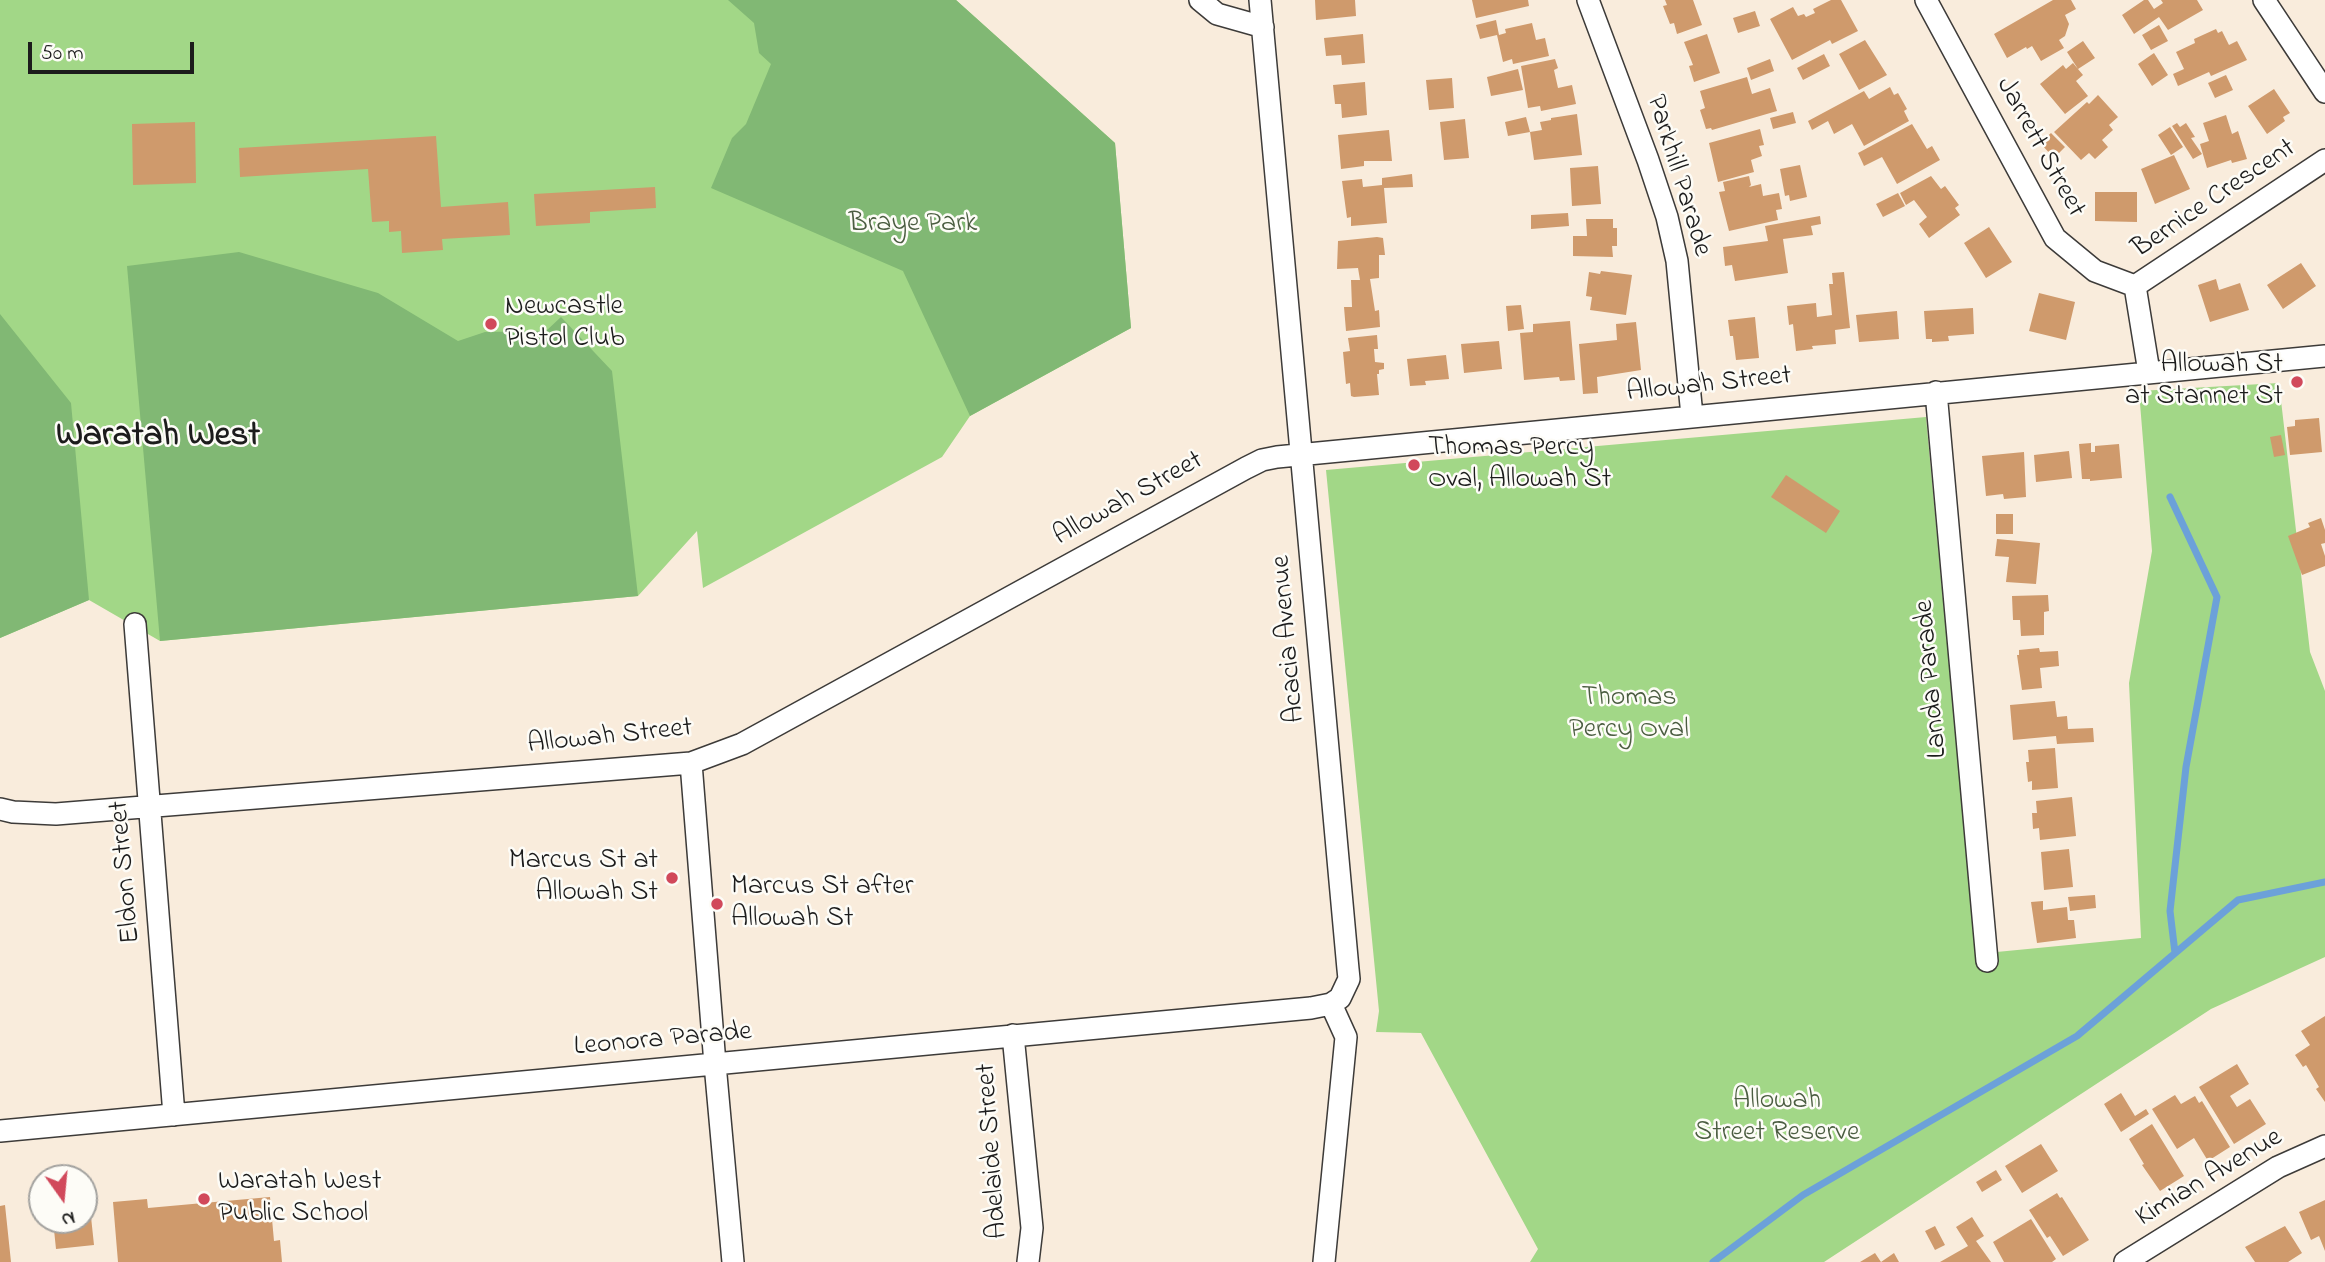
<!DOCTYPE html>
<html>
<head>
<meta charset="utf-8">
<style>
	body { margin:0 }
	#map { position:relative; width:2325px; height:1262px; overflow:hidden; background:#f9ecdc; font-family:"Indie Flower",sans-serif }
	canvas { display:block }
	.north { position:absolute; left:28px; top:1164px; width:70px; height:70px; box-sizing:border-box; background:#fdfcf7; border:2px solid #a3a29f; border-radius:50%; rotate:165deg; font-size:19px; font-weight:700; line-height:28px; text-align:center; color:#1c1c1c }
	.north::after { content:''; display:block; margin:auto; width:24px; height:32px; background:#d1495b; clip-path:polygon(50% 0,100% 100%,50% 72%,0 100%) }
	.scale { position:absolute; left:28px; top:42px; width:166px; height:32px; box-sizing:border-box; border:4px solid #1c1c1c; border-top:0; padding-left:9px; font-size:21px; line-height:24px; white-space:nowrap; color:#1c1c1c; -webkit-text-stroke:5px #fdfcf7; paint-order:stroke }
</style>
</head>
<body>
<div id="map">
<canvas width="2325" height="1262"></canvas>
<div class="north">N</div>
<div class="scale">50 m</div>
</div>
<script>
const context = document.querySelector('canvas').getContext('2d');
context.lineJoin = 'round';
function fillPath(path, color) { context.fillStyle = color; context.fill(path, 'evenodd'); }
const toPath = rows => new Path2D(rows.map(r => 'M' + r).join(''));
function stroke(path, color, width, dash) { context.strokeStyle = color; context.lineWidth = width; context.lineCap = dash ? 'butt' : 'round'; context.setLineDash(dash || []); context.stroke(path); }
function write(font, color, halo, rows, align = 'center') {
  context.font = font + ' "Indie Flower",sans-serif'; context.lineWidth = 5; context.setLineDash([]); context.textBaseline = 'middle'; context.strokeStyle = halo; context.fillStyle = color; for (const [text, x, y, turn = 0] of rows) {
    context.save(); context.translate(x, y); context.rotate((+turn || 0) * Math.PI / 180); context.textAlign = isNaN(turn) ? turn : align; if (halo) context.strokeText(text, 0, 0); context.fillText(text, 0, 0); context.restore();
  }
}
const green = toPath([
	[0,0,956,0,1115,143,1131,328,970,416,942,457,703,588,697,531,638,596,160,641,89,600,0,638],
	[2279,383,2310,652,2325,691,2325,957,2211,1009,1824,1262,1530,1262,1538,1249,1421,1033,1376,1032,1379,1011,1326,470,1926,417,1976,954,2141,938,2129,683,2152,551,2139,391]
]);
const forest = toPath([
	[728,0,956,0,1115,143,1131,328,970,416,903,271,711,188,732,138,746,124,771,64,759,53,754,23],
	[239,252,378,293,458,341,485,332,546,331,561,317,612,371,638,596,160,641,127,266],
	[0,314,71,403,89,600,0,638]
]);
const stream = toPath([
	[2170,497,2217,597,2186,767,2170,911,2175,953],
	[1713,1262,1803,1195,2077,1036,2238,900,2325,882]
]);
const building = toPath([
	[1315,0,1355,0,1356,16,1316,20],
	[1472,0,1528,0,1529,6,1476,18],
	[1665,0,1693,0,1702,25,1677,34,1674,23,1670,24,1663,6,1667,5],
	[1831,0,1841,0,1858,31,1832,44,1830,40,1792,60,1770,19,1793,7,1798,16,1804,14,1806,17,1815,13,1813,9],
	[2053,0,2071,0,2076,9,2065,15,2069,24,2065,36,2059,40,2064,48,2041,61,2032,46,2027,49,2026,47,2007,58,1994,34],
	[2144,0,2148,0,2154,9,2163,3,2161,0,2197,0,2203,10,2168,30,2159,17,2134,34,2122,15],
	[1755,11,1760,26,1738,33,1733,18],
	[1496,20,1499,35,1506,33,1505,29,1532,23,1536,40,1545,38,1549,56,1513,64,1512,59,1503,62,1497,35,1480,39,1476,25],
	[2159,25,2168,41,2151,50,2142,35],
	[2216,29,2218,33,2222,31,2229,45,2237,41,2247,60,2211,76,2209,72,2178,86,2173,74,2184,69,2176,52,2195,43,2194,39],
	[1363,34,1365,63,1342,65,1341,55,1326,56,1324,38],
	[1707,34,1720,73,1694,82,1689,66,1693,65,1684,42],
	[1865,40,1887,75,1859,90,1839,54],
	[2083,41,2095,58,2078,69,2067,52],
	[2154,53,2168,75,2152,86,2138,64],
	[1824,54,1830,66,1803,80,1797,68],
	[1555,59,1558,68,1554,70,1558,88,1572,85,1576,104,1541,111,1540,106,1528,108,1521,66],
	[1770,59,1774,71,1751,80,1747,68],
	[2073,63,2083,75,2076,81,2088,96,2065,114,2040,84,2063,65,2066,69],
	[1518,69,1523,90,1491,96,1487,77],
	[2226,75,2233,90,2215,98,2208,83],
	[1747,77,1752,94,1770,88,1777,111,1712,130,1711,128,1706,129,1700,110,1705,108,1700,91],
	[1452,78,1454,108,1429,110,1426,80],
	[1365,82,1367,115,1342,118,1341,104,1335,104,1333,85],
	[1890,87,1894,95,1898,93,1907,109,1904,111,1909,121,1864,146,1852,124,1834,134,1828,121,1812,130,1808,121,1864,91,1869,99],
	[2274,89,2290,113,2283,117,2285,121,2267,134,2248,106],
	[2098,95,2118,117,2109,125,2113,130,2102,140,2108,147,2095,159,2089,153,2081,160,2054,132,2087,102,2089,104],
	[1793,112,1796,123,1773,129,1770,118],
	[1577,114,1582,155,1534,160,1530,132,1542,130,1540,122,1551,120,1551,118],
	[2226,115,2232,134,2238,131,2247,159,2232,163,2231,160,2207,168,2200,144,2209,141,2203,123],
	[1526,117,1530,132,1508,136,1505,122],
	[1465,119,1469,158,1444,160,1440,122],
	[195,122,196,183,133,185,132,124],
	[2177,123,2180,127,2186,123,2195,137,2191,138,2202,154,2193,159,2172,126],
	[1912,124,1927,149,1932,146,1940,160,1897,184,1882,157,1864,166,1858,153],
	[2170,127,2183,147,2171,155,2158,135],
	[1760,129,1764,145,1759,146,1762,156,1751,160,1754,172,1718,182,1709,143],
	[1389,130,1392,161,1364,161,1364,166,1341,169,1338,135],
	[2051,133,2065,147,2054,158,2040,143],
	[436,136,441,207,508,202,510,235,442,239,443,250,402,253,401,231,389,232,389,221,372,222,368,169,240,177,239,148],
	[2174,155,2190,189,2155,204,2141,169],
	[1800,165,1807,197,1790,201,1789,195,1785,196,1780,169],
	[1598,166,1601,204,1572,206,1570,168],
	[1412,174,1413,187,1384,188,1387,223,1351,226,1351,217,1347,218,1342,181,1362,179,1363,187,1382,185,1382,178],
	[1749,176,1751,185,1749,187,1761,184,1763,196,1779,193,1782,209,1776,210,1778,220,1729,231,1719,192,1725,191,1723,182],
	[1931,176,1941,189,1945,186,1959,205,1955,208,1960,215,1929,238,1919,224,1927,217,1914,200,1906,205,1900,193],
	[655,187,656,208,590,212,590,223,536,226,534,194],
	[2095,192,2137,192,2137,222,2095,221],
	[1898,193,1905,206,1883,217,1876,204],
	[1568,213,1569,226,1531,229,1531,215],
	[1820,216,1821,224,1811,226,1813,235,1783,239,1788,273,1735,281,1732,265,1725,266,1723,247,1768,241,1765,226],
	[1586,219,1613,219,1613,228,1617,228,1617,246,1612,246,1613,257,1573,256,1573,236,1587,236],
	[1989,227,2012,262,1986,278,1964,243],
	[1377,237,1383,238,1385,255,1379,255,1379,278,1370,279,1375,311,1379,310,1380,327,1346,331,1344,307,1352,307,1351,280,1360,280,1358,268,1337,269,1338,241],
	[2301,263,2316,286,2283,309,2267,285],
	[1601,271,1632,275,1626,315,1590,310,1592,297,1586,296,1589,272,1600,274],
	[1844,272,1850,328,1835,330,1836,344,1812,346,1813,349,1796,351,1793,324,1789,325,1787,306,1816,303,1817,317,1832,315,1829,284,1833,284,1832,273],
	[2216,279,2219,290,2240,283,2249,310,2210,322,2198,285],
	[2039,293,2075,302,2066,340,2029,331],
	[1521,305,1524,329,1508,331,1506,306],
	[1973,308,1974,334,1948,336,1949,341,1932,342,1932,339,1926,339,1924,311],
	[1897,311,1899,339,1859,342,1856,315],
	[1755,317,1759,358,1736,360,1733,336,1730,336,1728,320],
	[1570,321,1575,380,1560,381,1559,377,1524,380,1520,333,1533,332,1533,324],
	[1636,322,1641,370,1597,377,1598,393,1583,394,1579,344,1617,340,1616,324],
	[1377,335,1378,349,1374,349,1375,362,1384,363,1384,369,1379,370,1379,374,1377,374,1379,395,1354,397,1351,396,1350,383,1346,384,1343,352,1350,351,1348,338],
	[1499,341,1502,369,1464,373,1461,344],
	[1446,355,1449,379,1425,381,1426,385,1410,386,1407,359],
	[2319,418,2322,452,2290,455,2287,427,2295,426,2295,420],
	[2281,435,2285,455,2274,457,2270,437],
	[2091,443,2091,452,2095,452,2095,446,2119,444,2122,478,2090,481,2090,479,2082,479,2079,444],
	[2069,451,2072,478,2036,482,2034,455],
	[2024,452,2026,497,2004,499,2003,494,1986,496,1982,456],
	[1786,475,1840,511,1826,533,1771,497],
	[1996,514,2013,514,2013,534,1996,534],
	[2321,518,2325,530,2325,543,2321,544,2325,556,2325,566,2302,575,2288,536,2310,527,2308,523],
	[1997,539,2040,543,2036,584,2006,582,2009,557,1995,556],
	[2048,595,2049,611,2044,612,2044,635,2021,636,2020,620,2013,620,2012,596],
	[2039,648,2040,652,2058,651,2059,666,2040,668,2042,688,2022,690,2017,655,2019,655,2019,650],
	[2055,701,2057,717,2067,716,2068,729,2093,728,2094,742,2057,744,2056,736,2013,740,2010,705],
	[2055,748,2058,788,2032,790,2032,781,2028,782,2026,762,2029,762,2028,750],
	[2072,797,2076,836,2040,840,2039,828,2033,829,2032,813,2037,813,2036,801],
	[2069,849,2073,887,2044,890,2041,852],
	[2095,895,2096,908,2070,911,2068,897],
	[2043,901,2043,910,2067,907,2068,920,2074,920,2076,938,2037,943,2031,902],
	[2325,1016,2325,1102,2316,1089,2319,1087,2306,1065,2303,1067,2295,1055,2310,1045,2301,1031],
	[2237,1064,2249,1084,2230,1096,2237,1107,2250,1099,2266,1124,2234,1144,2199,1087],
	[2121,1093,2135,1116,2146,1109,2149,1114,2121,1132,2104,1104],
	[2175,1095,2181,1104,2195,1096,2199,1103,2202,1101,2230,1147,2208,1161,2194,1138,2177,1149,2152,1109],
	[2152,1124,2184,1176,2160,1191,2142,1165,2144,1164,2129,1139],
	[2041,1144,2058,1171,2022,1193,2005,1166],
	[1996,1170,2002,1180,1982,1192,1976,1182],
	[2057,1193,2060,1198,2062,1197,2089,1240,2063,1256,2050,1236,2047,1238,2029,1210],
	[270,1197,274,1241,280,1240,282,1262,118,1262,113,1202,147,1199,148,1208],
	[89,1198,94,1245,56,1249,53,1220,84,1220,84,1199],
	[2325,1200,2325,1251,2319,1236,2311,1240,2299,1212],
	[5,1205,11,1262,0,1262,0,1206],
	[1972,1217,1984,1236,1976,1241,1991,1262,1940,1262,1968,1246,1956,1227],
	[2031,1219,2056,1259,2052,1262,2004,1262,1993,1242],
	[1935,1226,1945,1245,1935,1250,1925,1231],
	[2285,1226,2302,1253,2288,1262,2255,1262,2245,1247],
	[1875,1253,1881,1262,1894,1253,1899,1262,1860,1262]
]);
const street = toPath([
	[1200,0,1217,14,1263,27],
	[1588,0,1648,160,1667,217,1677,261,1692,416],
	[1926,0,2055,238,2095,271,2135,286,2149,372],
	[2264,0,2325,92],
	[2135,286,2325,160],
	[1936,392,1987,961],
	[135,624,174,1115],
	[691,763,715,1064,733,1262],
	[0,809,13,812,56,814,691,763,742,744,1246,468,1262,460,1277,457,2325,356],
	[1013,1035,1032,1228,1028,1262],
	[0,1131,1311,1008,1331,1004,1340,998,1349,979,1348,969,1260,0],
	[1324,1262,1346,1037,1331,1004],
	[2125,1262,2278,1167,2325,1146]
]);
const markers = [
	[491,324,7,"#d1495b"],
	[2297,382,7,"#d1495b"],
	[1414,465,7,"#d1495b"],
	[672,878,7,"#d1495b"],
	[717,904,7,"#d1495b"],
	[204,1199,7,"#d1495b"]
];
const streetNames = [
	["Jarrett Street",2039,148,61],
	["Parkhill Parade",1677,176,73],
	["Bernice Crescent",2215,200,-34],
	["Allowah Street",1709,386,-6],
	["Allowah Street",1129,500,-29],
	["Acacia Avenue",1290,639,-95],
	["Landa Parade",1933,679,-95],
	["Allowah Street",610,738,-6],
	["Eldon Street",127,872,-95],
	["Leonora Parade",663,1041,-5],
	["Adelaide Street",994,1151,-94],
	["Kimian Avenue",2210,1179,-31]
];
const parkNames = [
	["Braye Park",913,225],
	["Thomas",1629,699],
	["Percy Oval",1629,731],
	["Allowah",1777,1102],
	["Street Reserve",1777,1134]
];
const poiNames = [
	["Newcastle",505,308],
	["Pistol Club",505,340],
	["Allowah St",2283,366,"right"],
	["at Stannet St",2283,398,"right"],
	["Thomas Percy",1428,449],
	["Oval, Allowah St",1428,481],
	["Marcus St at",658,862,"right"],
	["Allowah St",658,894,"right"],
	["Marcus St after",731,888],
	["Allowah St",731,920],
	["Waratah West",218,1183],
	["Public School",218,1215]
];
const districtNames = [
	["Waratah West",158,438]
];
fillPath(green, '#a2d787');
fillPath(forest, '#81b874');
stroke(stream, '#6ca1d9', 7);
fillPath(building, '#cf9a6c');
stroke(street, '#3d3b39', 24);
stroke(street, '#fff', 21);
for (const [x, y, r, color] of markers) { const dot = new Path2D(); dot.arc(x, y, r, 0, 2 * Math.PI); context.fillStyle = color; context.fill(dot); stroke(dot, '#fdfcf7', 2.5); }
write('28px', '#1c1c1c', '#fdfcf7', streetNames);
write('28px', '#4b5d41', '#fdfcf7', parkNames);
write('28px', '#1c1c1c', '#fdfcf7', poiNames, 'left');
write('bold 35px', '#1c1c1c', '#fdfcf7', districtNames);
</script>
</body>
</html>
